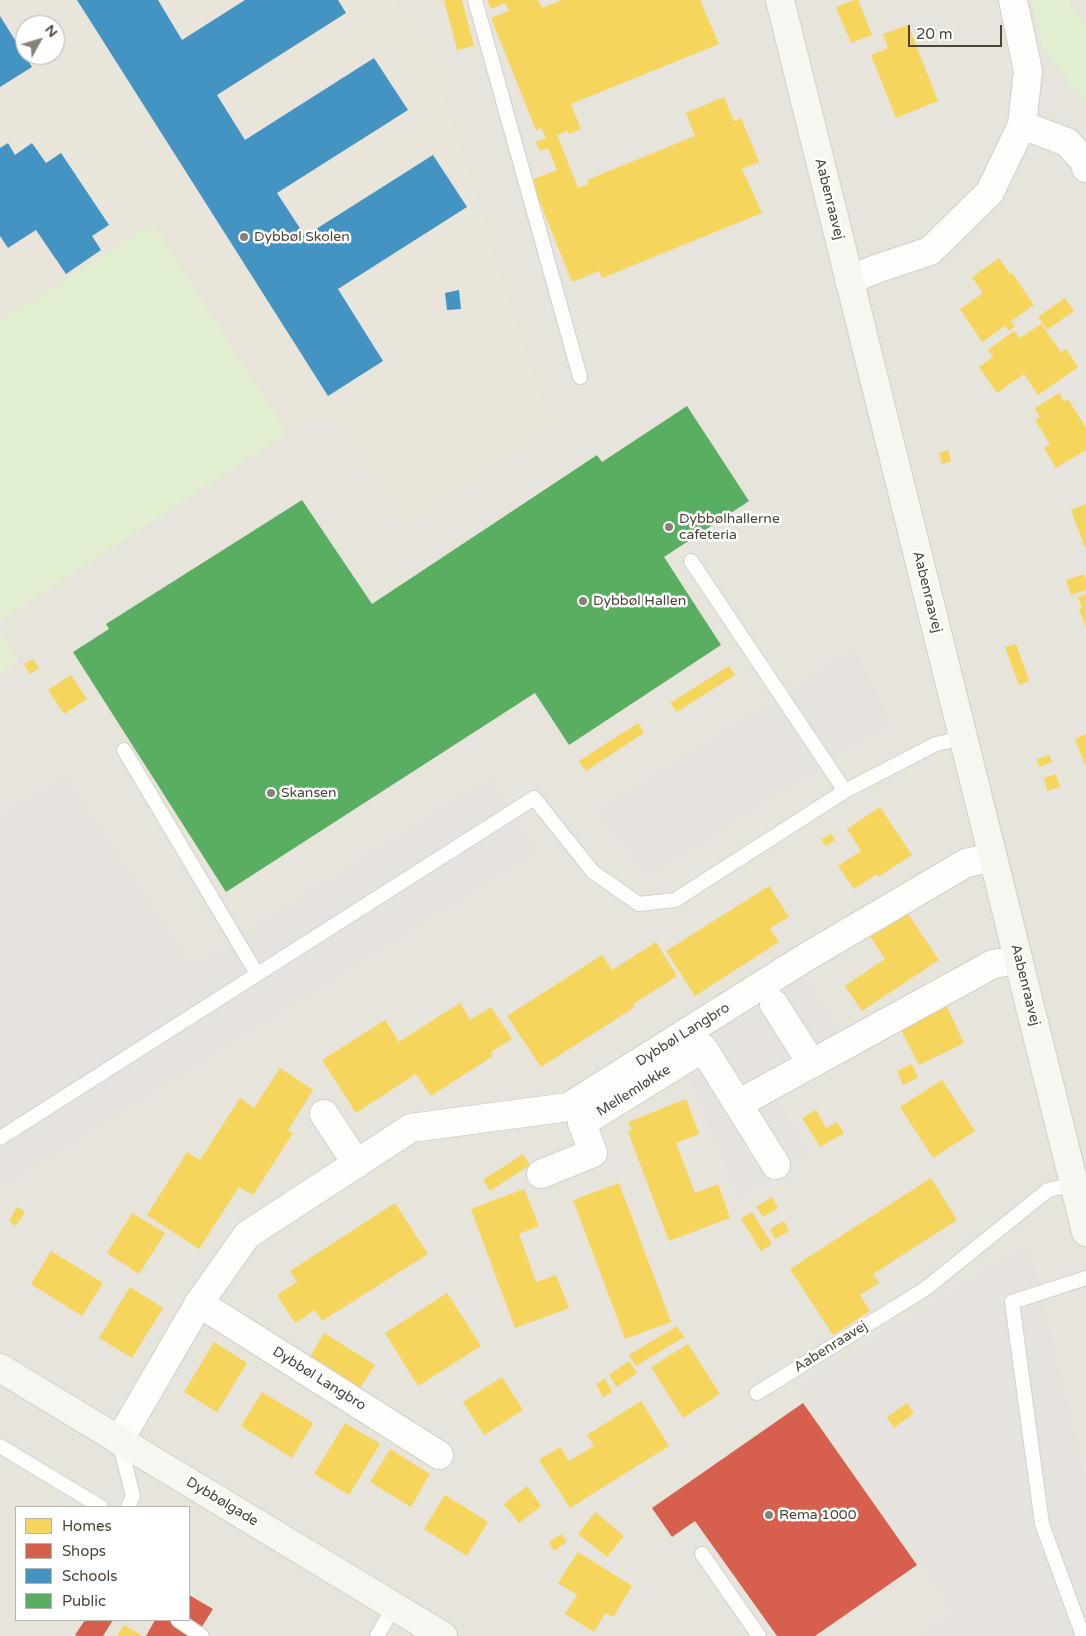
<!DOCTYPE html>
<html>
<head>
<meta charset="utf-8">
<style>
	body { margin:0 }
	#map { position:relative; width:1086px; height:1636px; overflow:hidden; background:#f4f2ee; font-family:"Varela Round",sans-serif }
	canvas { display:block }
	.legend { position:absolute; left:15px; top:1506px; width:175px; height:115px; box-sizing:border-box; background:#fff; border:1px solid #b7b4b0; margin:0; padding:6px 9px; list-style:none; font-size:15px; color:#4b4439 }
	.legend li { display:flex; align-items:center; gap:10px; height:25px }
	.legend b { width:25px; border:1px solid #b7b4b0 }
	.north { position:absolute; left:15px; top:15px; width:50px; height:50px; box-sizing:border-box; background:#fff; border:1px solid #b7b4b0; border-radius:50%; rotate:51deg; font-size:14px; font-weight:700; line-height:20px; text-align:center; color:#4b4439 }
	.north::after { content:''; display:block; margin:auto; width:18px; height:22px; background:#868178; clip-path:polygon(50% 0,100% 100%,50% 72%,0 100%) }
	.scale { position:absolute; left:908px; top:25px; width:94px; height:22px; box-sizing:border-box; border:2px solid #4b4439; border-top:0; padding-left:6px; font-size:15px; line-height:18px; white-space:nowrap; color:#4b4439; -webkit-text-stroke:4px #fff; paint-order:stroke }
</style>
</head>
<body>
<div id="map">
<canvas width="1086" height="1636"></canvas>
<ul class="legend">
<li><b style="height:14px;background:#f6d55c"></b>Homes</li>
<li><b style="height:14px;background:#d6604d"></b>Shops</li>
<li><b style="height:14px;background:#4393c3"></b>Schools</li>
<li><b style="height:14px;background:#5aae61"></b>Public</li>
</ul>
<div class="north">N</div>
<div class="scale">20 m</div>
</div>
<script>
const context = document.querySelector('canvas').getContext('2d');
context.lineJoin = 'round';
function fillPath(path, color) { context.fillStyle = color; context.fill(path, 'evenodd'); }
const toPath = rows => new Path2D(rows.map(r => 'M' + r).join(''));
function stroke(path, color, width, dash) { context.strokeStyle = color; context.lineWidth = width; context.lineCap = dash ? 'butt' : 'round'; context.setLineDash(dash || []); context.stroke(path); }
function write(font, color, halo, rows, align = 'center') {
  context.font = font + ' "Varela Round",sans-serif'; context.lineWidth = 5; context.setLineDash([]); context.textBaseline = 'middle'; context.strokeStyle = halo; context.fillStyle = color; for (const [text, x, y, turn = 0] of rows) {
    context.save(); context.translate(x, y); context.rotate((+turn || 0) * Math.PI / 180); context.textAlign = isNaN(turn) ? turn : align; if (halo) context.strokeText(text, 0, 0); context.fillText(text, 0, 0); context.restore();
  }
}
const residential = toPath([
	[0,0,1086,0,1086,1636,0,1636],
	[25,25,55,25,55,55,25,55],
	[16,1507,189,1507,189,1620,16,1620]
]);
const education = toPath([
	[0,0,394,0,432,59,549,426,403,525,330,416,321,421,317,415,0,621],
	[25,25,55,25,55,55,25,55]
]);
const green = toPath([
	[1031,0,1070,0,1071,5,1086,23,1086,104,1042,48],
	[153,223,287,433,0,621,0,321],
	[0,632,19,662,0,674]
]);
const parking = toPath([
	[855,648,892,722,650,876,595,812],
	[66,775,192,966,490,777,537,852,0,1189,0,816],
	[805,974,854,1053,778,1101,810,1152,738,1198,679,1053],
	[1029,1243,1086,1476,1086,1636,919,1636,953,1611,796,1385]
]);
const homes = toPath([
	[444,0,462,0,474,46,457,50],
	[487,0,538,0,542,8,562,0,700,0,719,44,571,104,581,129,569,134,568,131,557,135,578,188,589,184,587,180,695,136,686,113,724,97,734,121,741,118,759,162,742,169,762,213,602,278,599,271,572,282,531,180,557,170,548,148,540,151,536,142,546,138,541,128,536,130,491,18,509,11,505,3,491,9],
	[854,0,858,0,872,35,851,43,836,7],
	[908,25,938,101,896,118,871,55,888,48,883,34],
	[999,258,1010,274,1012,273,1034,305,1011,321,1015,326,1009,331,1005,326,982,342,960,309,983,293,972,277],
	[1065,298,1074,311,1047,330,1038,317],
	[1041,324,1061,352,1066,349,1078,367,1038,395,1024,374,997,393,979,367,993,357,988,350,1014,331,1020,338],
	[1059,393,1064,402,1068,399,1086,428,1086,450,1056,468,1044,448,1050,444,1035,420,1040,417,1035,408],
	[948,450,951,461,942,464,939,453],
	[1086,504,1086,550,1071,510],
	[1084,574,1086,580,1086,590,1071,595,1066,580],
	[1086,594,1086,627,1079,609,1082,608,1078,597],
	[1016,644,1029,681,1019,685,1005,647],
	[33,659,39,668,30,674,24,664],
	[729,666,735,675,677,712,670,703],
	[71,675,87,699,64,714,48,690],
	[638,723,644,733,586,771,579,761],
	[1086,734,1086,767,1075,739],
	[1049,755,1052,762,1039,767,1037,759],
	[1056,774,1060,787,1047,791,1044,778],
	[880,807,912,855,878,877,877,874,854,889,838,866,861,851,847,829],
	[831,833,835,840,826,846,821,840],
	[769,886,789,917,770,928,779,942,695,996,666,951],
	[904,908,939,960,862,1011,845,986,885,959,868,933],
	[656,942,677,976,633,1004,635,1007,541,1067,507,1016,602,955,612,970],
	[460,1003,470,1020,491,1007,512,1039,491,1052,493,1056,431,1096,416,1074,356,1113,322,1060,385,1020,399,1042],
	[946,1005,964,1043,919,1065,900,1028],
	[912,1064,918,1078,903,1085,897,1071],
	[280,1068,313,1090,288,1130,293,1133,253,1195,239,1187,199,1249,147,1215,187,1152,200,1160,240,1098,254,1108],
	[942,1080,975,1131,933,1158,900,1107],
	[686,1099,699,1134,676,1143,695,1193,718,1184,730,1218,669,1241,628,1132,632,1130,628,1122],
	[816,1110,826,1128,837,1122,844,1133,820,1147,802,1118],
	[523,1154,530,1165,490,1191,483,1180],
	[931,1178,957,1220,873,1274,879,1283,860,1295,870,1311,833,1335,790,1269],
	[619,1183,671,1322,625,1339,573,1200],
	[524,1189,539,1226,519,1234,536,1282,556,1275,569,1308,515,1328,471,1209],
	[772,1197,778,1208,763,1217,756,1207],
	[395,1203,428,1254,322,1321,315,1310,295,1323,277,1295,297,1282,290,1271],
	[17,1207,25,1212,16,1226,9,1221],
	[752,1212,772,1244,761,1251,741,1219],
	[132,1213,165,1233,139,1274,107,1253],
	[784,1221,789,1231,775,1239,770,1229],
	[51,1251,103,1283,82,1316,31,1284],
	[130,1287,163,1308,132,1358,99,1338],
	[447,1293,481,1346,418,1386,385,1333],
	[677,1326,684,1337,636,1366,629,1355],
	[324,1333,375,1365,360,1388,310,1357],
	[214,1342,247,1363,217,1412,184,1392],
	[688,1344,720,1394,683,1418,651,1367],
	[629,1361,637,1373,617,1387,609,1375],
	[502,1377,523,1410,484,1435,463,1402],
	[605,1379,612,1392,603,1397,596,1384],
	[262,1392,313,1423,292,1458,241,1426],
	[641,1401,669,1446,570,1508,539,1460,560,1447,569,1461,594,1446,587,1435],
	[907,1403,914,1413,894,1428,887,1417],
	[345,1423,380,1444,349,1495,314,1474],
	[390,1449,430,1474,411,1507,370,1482],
	[527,1486,541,1506,519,1523,504,1504],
	[445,1495,488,1522,467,1556,424,1529],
	[595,1512,624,1536,607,1557,578,1534],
	[561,1534,567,1542,554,1551,549,1542],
	[578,1552,632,1586,613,1617,605,1613,594,1632,565,1614,577,1595,558,1583],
	[124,1625,143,1636,117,1636]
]);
const shops = toPath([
	[803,1403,917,1565,815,1636,777,1636,695,1521,672,1537,652,1508],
	[189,1595,213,1609,196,1636,146,1636,155,1620,189,1620],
	[85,1620,113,1620,103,1636,78,1636,75,1635]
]);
const schools = toPath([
	[77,0,158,0,182,40,245,0,338,0,346,13,217,95,245,140,374,58,408,110,277,193,305,236,433,155,467,207,338,289,383,361,328,396],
	[0,16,32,67,0,87],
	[8,143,15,155,32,143,46,163,61,153,109,225,92,236,101,250,66,274,36,230,8,248,0,236,0,148],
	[459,290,461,309,447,310,445,293]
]);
const public = toPath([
	[687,406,749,501,664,557,721,645,569,745,535,693,226,892,73,652,109,629,106,624,302,500,372,604,597,455,602,462]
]);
const lane = toPath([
	[475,0,580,377],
	[691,561,845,791],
	[124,750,257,974],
	[0,1138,534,798,593,872,639,904,675,900,845,791,936,744,963,738],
	[757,1393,925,1289,1048,1190,1075,1184],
	[119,1441,133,1496,128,1507],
	[0,1446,101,1507],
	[702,1554,759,1636],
	[178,1620,202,1636],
	[377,1636,395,1605],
	[1083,1636,1042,1524,1012,1302,1086,1278]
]);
const street = toPath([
	[1022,125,1067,142,1084,161,1086,168],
	[849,280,879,268,930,251,990,192,1022,125,1028,71,1013,0],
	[774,1004,812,1064],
	[738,1104,993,964,1018,960],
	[324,1114,357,1164],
	[541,1174,593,1153,582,1123,703,1048,776,1165],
	[199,1303,439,1455],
	[119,1441,199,1303,247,1235,411,1128,568,1107,803,959,966,863,993,857]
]);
const secondary = toPath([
	[780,0,1086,1232],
	[0,1368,443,1636]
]);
const markers = [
	[244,237,5,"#868178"],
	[669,527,5,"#868178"],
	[583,601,5,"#868178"],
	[271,793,5,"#868178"],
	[769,1515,5,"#868178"]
];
const streetNames = [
	["Aabenraavej",829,199,76],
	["Aabenraavej",927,592,76],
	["Aabenraavej",1025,985,76],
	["Dybbøl Langbro",683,1035,-32],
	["Mellemløkke",634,1091,-32],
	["Aabenraavej",831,1347,-32],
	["Dybbøl Langbro",319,1379,32],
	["Dybbølgade",222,1502,31]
];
const poiNames = [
	["Dybbøl Skolen",254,237],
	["Dybbølhallerne",679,519],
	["cafeteria",679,535],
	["Dybbøl Hallen",593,601],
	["Skansen",281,793],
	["Rema 1000",779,1515]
];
fillPath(residential, '#e7e4dc');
fillPath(education, '#eae5da');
fillPath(green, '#e1eecf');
fillPath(parking, '#e6e3df');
fillPath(homes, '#f6d55c');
fillPath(shops, '#d6604d');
fillPath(schools, '#4393c3');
fillPath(public, '#5aae61');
stroke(lane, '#d2d0cb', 16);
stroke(street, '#d2d0cb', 30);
stroke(secondary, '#d3cfc5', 30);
stroke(lane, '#fdfdfc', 14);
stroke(street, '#fdfdfc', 28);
stroke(secondary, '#f7f6f1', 28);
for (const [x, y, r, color] of markers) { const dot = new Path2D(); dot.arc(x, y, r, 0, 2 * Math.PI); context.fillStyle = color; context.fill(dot); stroke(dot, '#fff', 2); }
write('14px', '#4b4439', '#fff', streetNames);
write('14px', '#4b4439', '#fff', poiNames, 'left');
</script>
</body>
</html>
